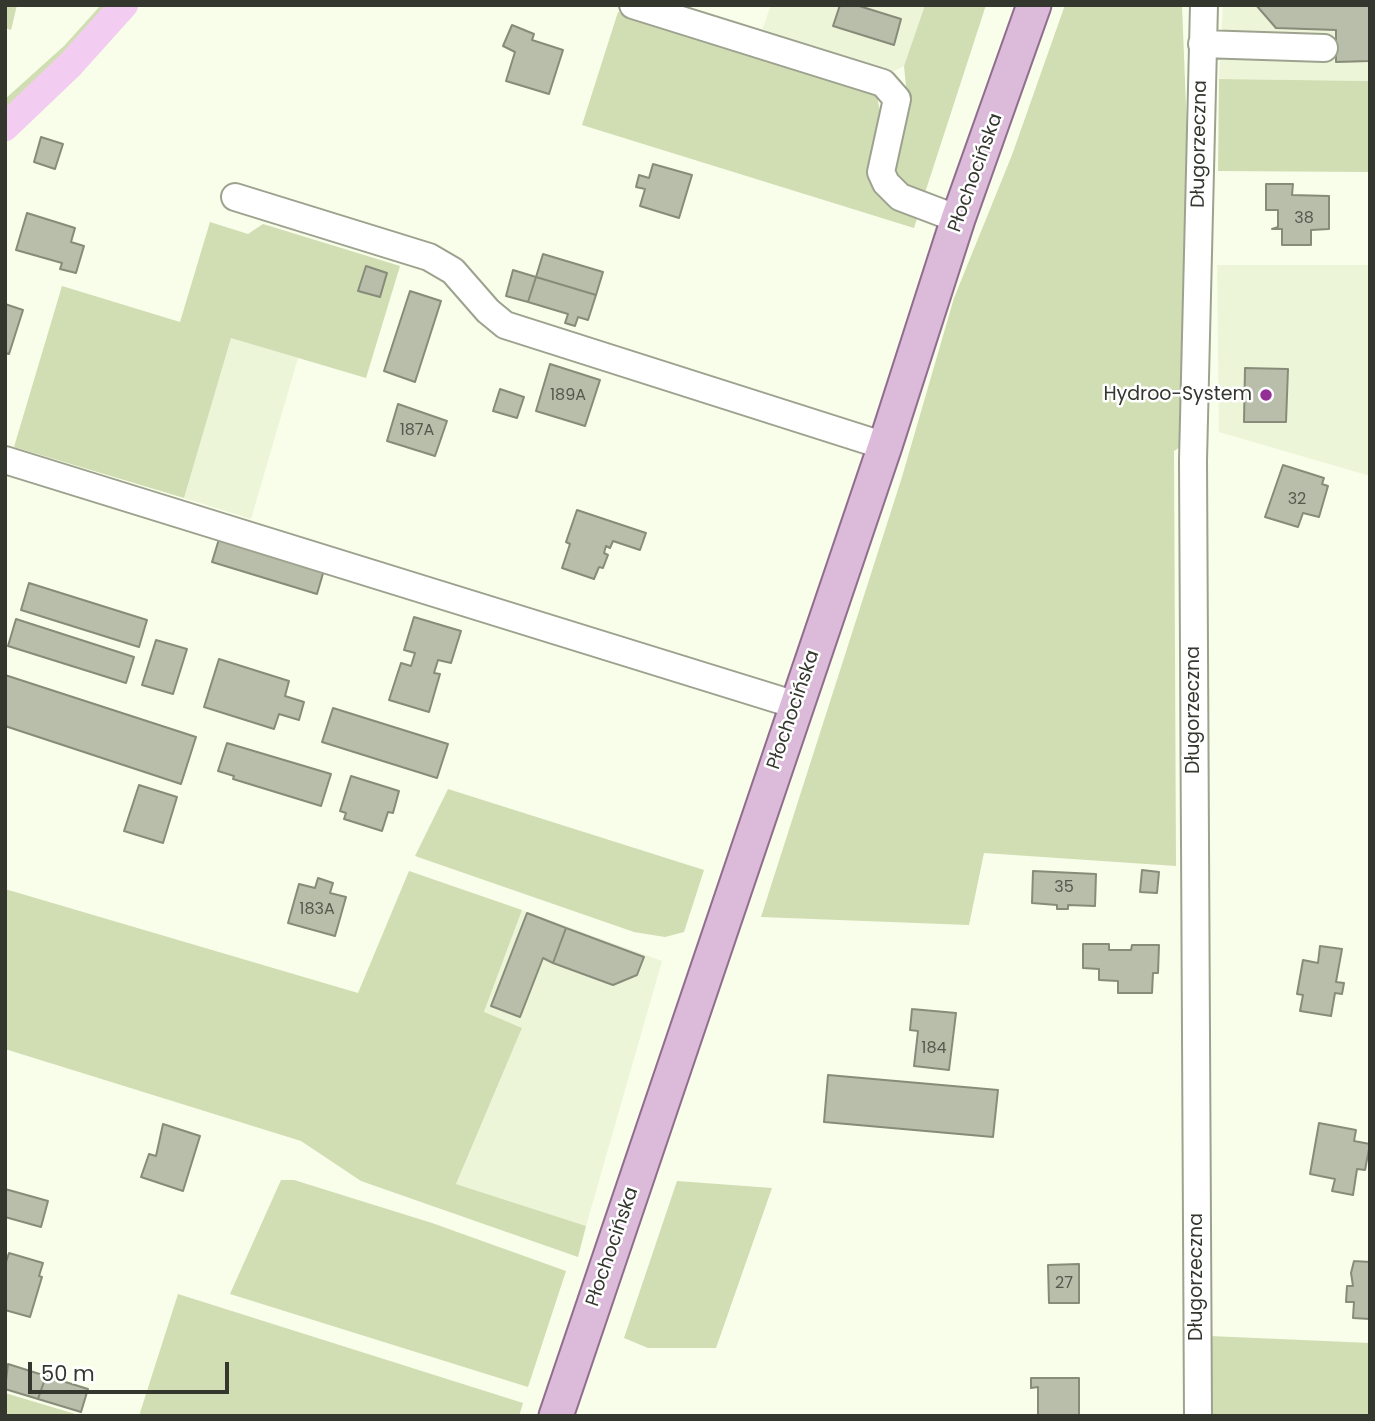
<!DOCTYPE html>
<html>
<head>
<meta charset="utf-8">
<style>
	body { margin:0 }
	#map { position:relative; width:1375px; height:1421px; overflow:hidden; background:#f8fee9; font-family:Poppins,sans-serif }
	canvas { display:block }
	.frame { position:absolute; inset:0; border:7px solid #34372e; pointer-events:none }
	.scale { position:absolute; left:28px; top:1362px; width:201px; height:32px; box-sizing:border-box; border:4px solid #34372e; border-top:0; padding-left:9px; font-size:21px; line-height:24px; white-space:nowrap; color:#34372e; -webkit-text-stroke:5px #fff; paint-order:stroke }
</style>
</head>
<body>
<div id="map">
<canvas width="1375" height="1421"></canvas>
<div class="frame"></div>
<div class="scale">50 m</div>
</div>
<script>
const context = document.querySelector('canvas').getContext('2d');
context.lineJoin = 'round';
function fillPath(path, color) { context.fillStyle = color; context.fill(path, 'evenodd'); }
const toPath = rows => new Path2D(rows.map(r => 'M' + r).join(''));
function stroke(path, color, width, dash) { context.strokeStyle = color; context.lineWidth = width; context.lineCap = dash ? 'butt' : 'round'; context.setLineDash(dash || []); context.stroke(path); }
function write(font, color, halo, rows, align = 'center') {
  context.font = font + ' Poppins,sans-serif'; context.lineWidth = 5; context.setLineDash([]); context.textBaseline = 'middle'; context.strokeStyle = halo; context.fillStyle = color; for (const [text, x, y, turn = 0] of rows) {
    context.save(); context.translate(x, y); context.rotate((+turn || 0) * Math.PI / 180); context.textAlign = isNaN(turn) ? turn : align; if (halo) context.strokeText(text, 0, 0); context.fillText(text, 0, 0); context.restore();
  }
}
const built = toPath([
	[771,5,925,5,904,66,891,73,761,33],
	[1223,5,1370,5,1370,81,1219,79],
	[1217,265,1370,265,1370,476,1219,432],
	[231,337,298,358,251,519,184,498],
	[522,910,662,961,586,1226,456,1184,522,1028,484,1013]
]);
const green = toPath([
	[5,5,17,5,11,30,5,28],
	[101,5,137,5,5,139,5,99,64,46],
	[925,5,986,5,922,202,890,170,893,142,906,86,904,66],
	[1065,5,1182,5,1188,157,1180,447,1174,451,1176,866,984,853,969,925,761,917,902,477,954,298,1012,155],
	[618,12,862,85,876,92,882,121,870,169,919,212,914,228,582,125],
	[1219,79,1370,81,1370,172,1218,171],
	[210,222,248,234,263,224,400,266,366,378,231,338,184,498,14,447,62,286,180,322],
	[448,789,704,870,684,932,665,937,634,932,415,856],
	[409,871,522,910,484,1012,522,1028,456,1184,586,1226,578,1257,361,1181,301,1141,5,1049,5,889,358,993],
	[281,1180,294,1180,432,1223,566,1271,528,1387,230,1294],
	[677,1181,772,1188,716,1348,648,1348,624,1338],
	[178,1294,523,1403,519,1416,139,1416],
	[1210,1336,1370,1343,1370,1416,1211,1416],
	[5,1393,82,1416,5,1416]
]);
const canal = toPath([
	[5,127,71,64,124,5]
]);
const building = toPath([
	[840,5,856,5,901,19,894,45,833,26,840,5],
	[1256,5,1370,5,1370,61,1336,62,1336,30,1276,28,1256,5],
	[512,25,534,34,532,40,563,50,549,94,506,81,515,52,503,46,512,25],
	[41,137,63,144,55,169,34,162,41,137],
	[653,164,692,175,679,218,640,206,645,189,636,187,639,175,649,178,653,164],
	[1266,184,1293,184,1292,195,1329,196,1329,229,1311,230,1311,245,1282,245,1282,229,1272,229,1278,227,1278,210,1266,210,1266,184],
	[27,213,75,228,71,242,84,246,76,273,60,269,62,263,16,250,27,213],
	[543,254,603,272,596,295,536,277,543,254],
	[366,266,387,273,380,297,358,291,366,266],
	[513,270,536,277,528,302,506,296,513,270],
	[536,277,596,295,588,320,578,317,575,326,565,323,568,314,528,302,536,277],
	[410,291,441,301,415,382,384,371,410,291],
	[5,304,23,310,9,354,5,353,5,304],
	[550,364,600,380,585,426,536,411,550,364],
	[1245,368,1288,369,1286,422,1244,422,1245,368],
	[500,389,524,397,517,418,493,411,500,389],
	[398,404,447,421,435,456,387,441,398,404],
	[1283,465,1324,478,1322,484,1328,486,1319,517,1303,513,1298,527,1265,517,1283,465],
	[577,510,646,533,640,550,613,541,610,548,606,546,604,553,608,555,603,568,599,567,594,579,562,568,570,544,566,542,577,510],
	[219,539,324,570,317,594,212,562,219,539],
	[29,583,147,620,139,647,21,610,29,583],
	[414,617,461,631,451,663,438,660,434,673,440,674,429,712,389,700,401,663,411,666,415,653,404,650,414,617],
	[16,619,134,657,126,683,8,646,16,619],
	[156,640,187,649,173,694,142,685,156,640],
	[219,659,289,681,285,696,304,702,299,720,279,714,274,729,204,707,219,659],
	[5,675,196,737,181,784,5,726,5,675],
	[333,708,448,744,437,778,322,742,333,708],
	[227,743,331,774,321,806,233,779,234,776,218,771,227,743],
	[351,776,399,791,393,813,388,812,382,831,344,819,346,813,340,811,351,776],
	[139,785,177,797,163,843,124,831,139,785],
	[1142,870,1159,872,1157,893,1140,892,1142,870],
	[1033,871,1096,874,1095,906,1068,905,1068,909,1057,909,1057,905,1032,903,1033,871],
	[318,878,333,883,330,893,346,897,335,936,288,923,299,884,315,888,318,878],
	[527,913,566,928,553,963,543,958,520,1017,491,1006,527,913],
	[566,928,644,957,637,975,613,985,553,963,566,928],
	[1083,944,1109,944,1109,950,1131,950,1132,945,1159,945,1158,973,1153,973,1152,993,1118,993,1118,981,1099,980,1099,969,1083,968,1083,944],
	[1320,946,1342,949,1336,982,1344,983,1342,994,1335,993,1331,1016,1300,1011,1303,995,1297,994,1303,960,1318,963,1320,946],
	[912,1009,956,1013,949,1070,914,1066,918,1031,910,1030,912,1009],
	[828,1075,998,1090,993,1137,824,1122,828,1075],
	[1319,1123,1356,1130,1354,1141,1370,1144,1365,1170,1357,1169,1353,1195,1332,1191,1335,1179,1310,1174,1319,1123],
	[163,1124,200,1136,183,1191,141,1177,149,1154,156,1156,163,1124],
	[5,1189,48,1201,41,1227,5,1217,5,1189],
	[9,1253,43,1263,39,1276,42,1277,30,1317,5,1310,5,1265,9,1253],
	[1354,1261,1370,1262,1370,1319,1353,1318,1354,1302,1346,1302,1347,1286,1353,1286,1351,1273,1354,1261],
	[1079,1264,1079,1303,1049,1303,1048,1265,1079,1264],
	[8,1364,46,1376,38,1399,5,1389,8,1364],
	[46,1376,88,1389,81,1412,38,1399,46,1376],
	[1031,1378,1079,1378,1079,1416,1038,1416,1038,1387,1031,1388,1031,1378]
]);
const minor = toPath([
	[633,5,883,83,897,99,881,172,886,183,900,197,958,219],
	[1202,44,1324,48],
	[235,197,429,257,453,271,488,311,505,325,885,446],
	[5,460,796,705],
	[1198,1416,1193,460,1204,5]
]);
const major = toPath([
	[556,1416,885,446,958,219,1034,5]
]);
const markers = [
	[1266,395,7,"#942f95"]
];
const numberNames = [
	["38",1304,219],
	["189A",568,396],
	["187A",417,431],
	["32",1297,500],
	["35",1064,888],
	["183A",317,910],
	["184",934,1049],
	["27",1064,1284]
];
const streetNames = [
	["Długorzeczna",1200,144,-89],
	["Płochocińska",976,173,-70],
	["Płochocińska",794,710,-71],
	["Długorzeczna",1194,710,-90],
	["Płochocińska",613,1247,-71],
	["Długorzeczna",1197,1277,-90]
];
const poiNames = [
	["Hydroo-System",1252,395]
];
fillPath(built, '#edf5d9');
fillPath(green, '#d1ddb3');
stroke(canal, '#f3cdf1', 28);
fillPath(building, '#b8bea9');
stroke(building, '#868c79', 2);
stroke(minor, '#9da28f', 30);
stroke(major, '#916e8e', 37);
stroke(minor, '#fff', 26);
stroke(major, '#dbbada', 33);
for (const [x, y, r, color] of markers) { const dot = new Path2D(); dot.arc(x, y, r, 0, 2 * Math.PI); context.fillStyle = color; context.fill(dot); stroke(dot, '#fff', 2.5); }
write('16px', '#55594d', null, numberNames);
write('19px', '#34372e', '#fff', streetNames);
write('19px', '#34372e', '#fff', poiNames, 'right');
</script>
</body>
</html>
